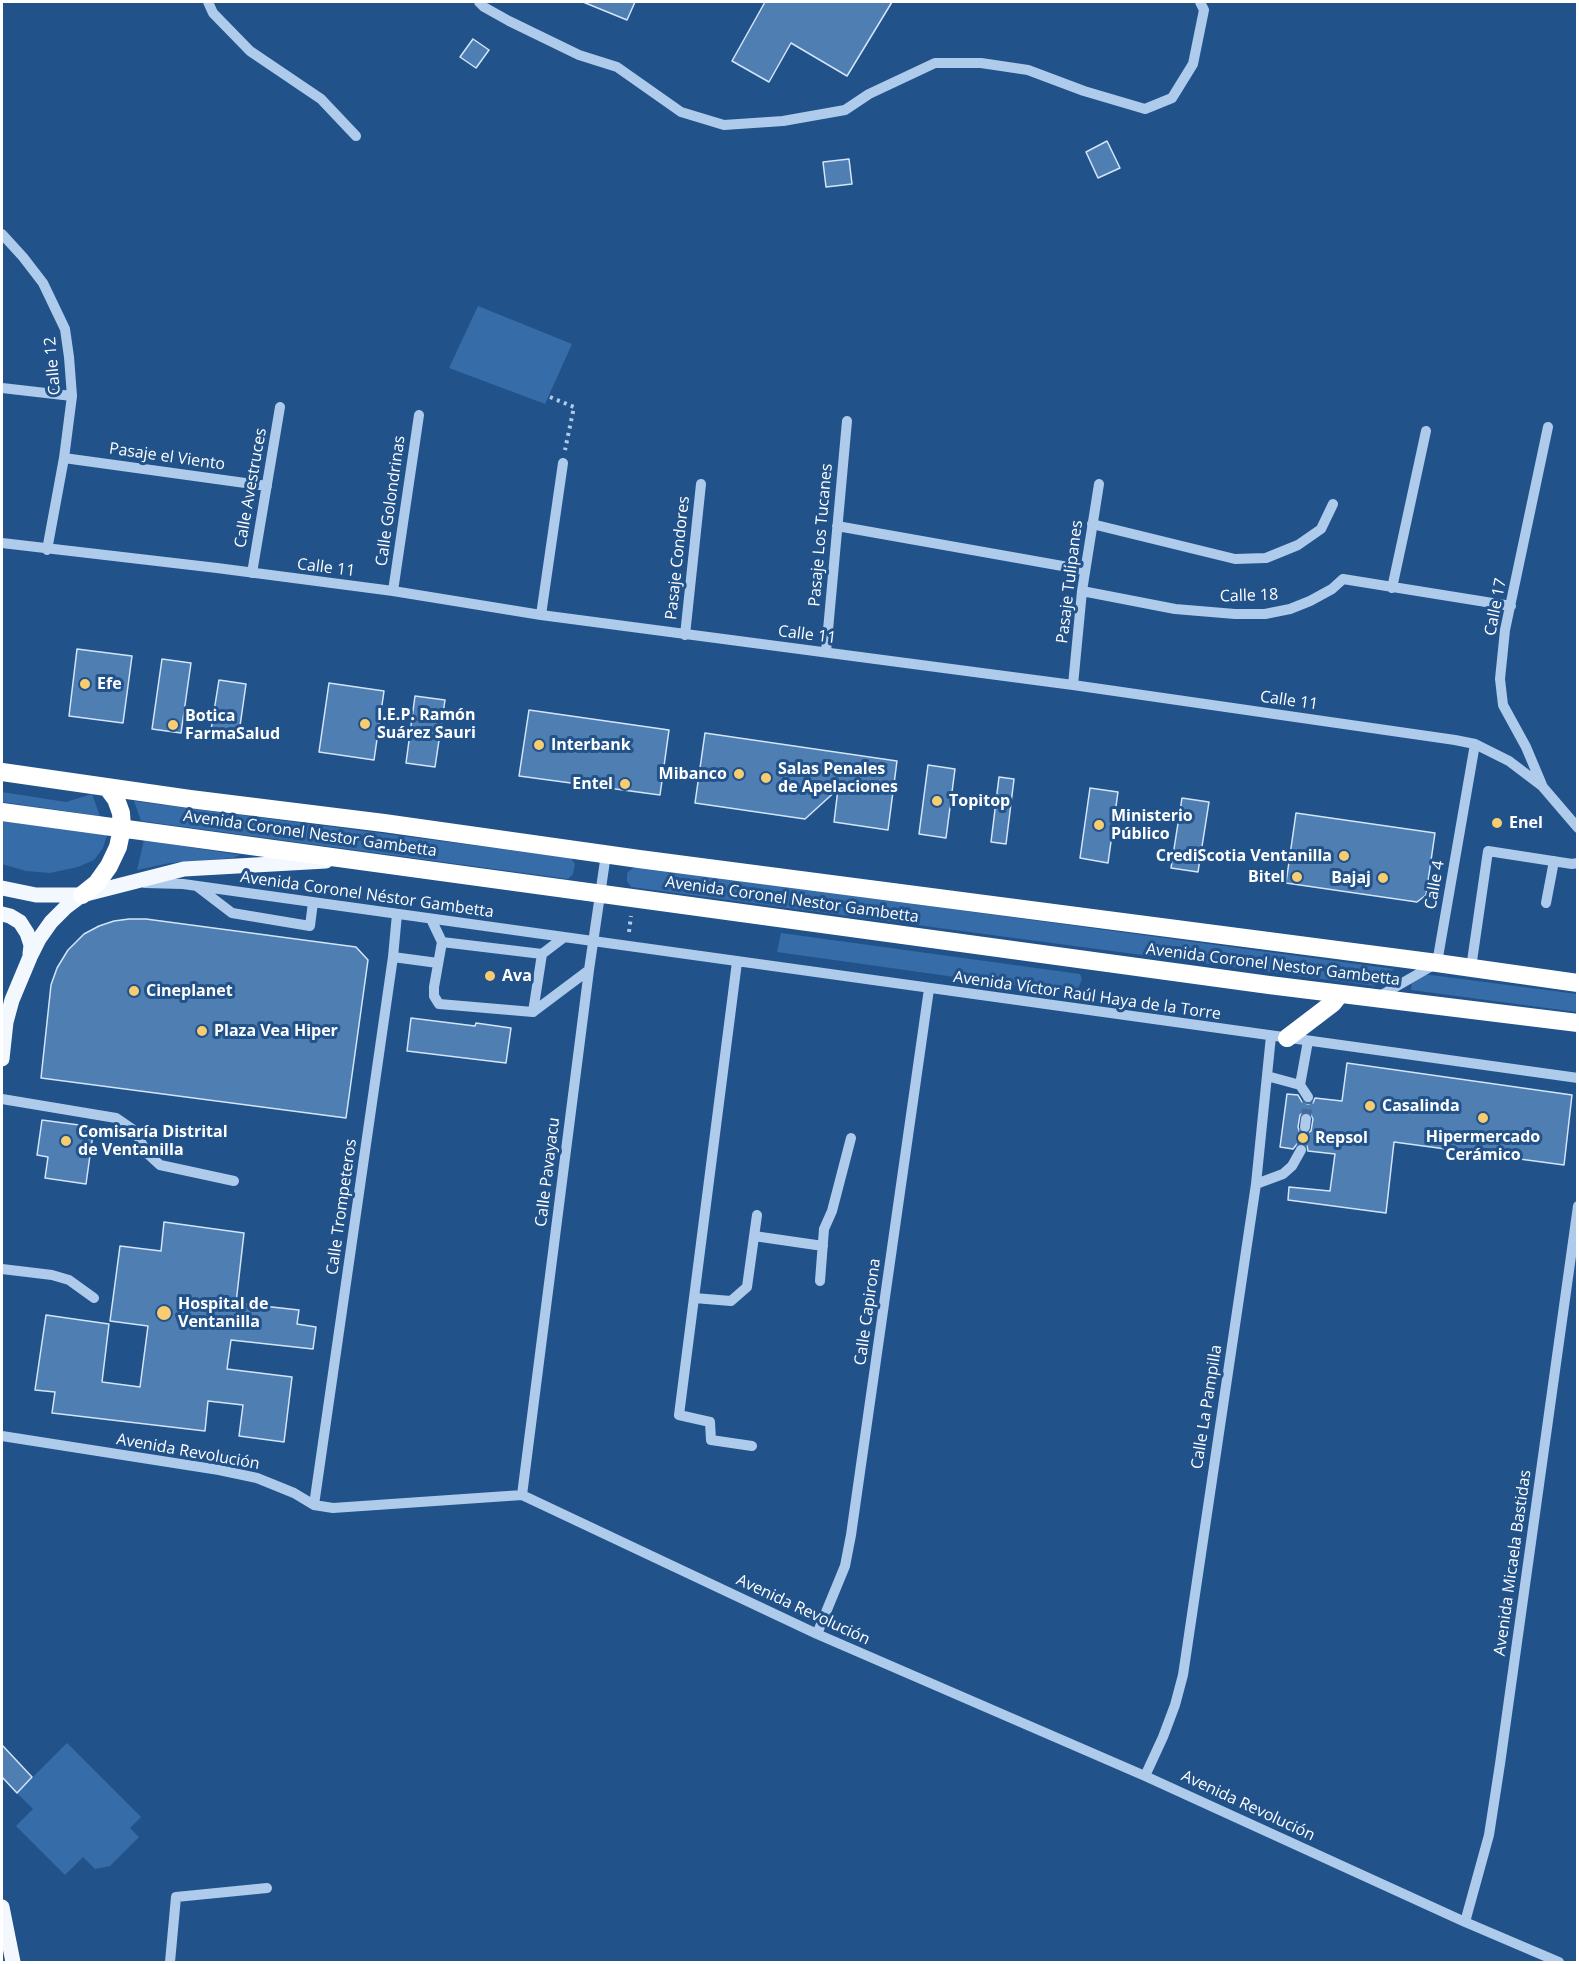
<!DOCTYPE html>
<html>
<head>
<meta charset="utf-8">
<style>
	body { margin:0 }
	#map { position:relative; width:1579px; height:1964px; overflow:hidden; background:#22528a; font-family:"Open Sans",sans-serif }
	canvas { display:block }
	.frame { position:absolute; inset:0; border:3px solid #fff; pointer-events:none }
</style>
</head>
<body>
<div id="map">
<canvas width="1579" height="1964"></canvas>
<div class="frame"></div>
</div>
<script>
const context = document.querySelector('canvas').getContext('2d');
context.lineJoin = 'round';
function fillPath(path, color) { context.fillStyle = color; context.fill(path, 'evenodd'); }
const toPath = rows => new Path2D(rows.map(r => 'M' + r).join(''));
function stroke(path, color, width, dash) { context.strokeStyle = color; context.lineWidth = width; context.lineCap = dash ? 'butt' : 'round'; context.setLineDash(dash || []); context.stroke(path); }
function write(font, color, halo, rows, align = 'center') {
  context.font = font + ' "Open Sans",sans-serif'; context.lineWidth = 6; context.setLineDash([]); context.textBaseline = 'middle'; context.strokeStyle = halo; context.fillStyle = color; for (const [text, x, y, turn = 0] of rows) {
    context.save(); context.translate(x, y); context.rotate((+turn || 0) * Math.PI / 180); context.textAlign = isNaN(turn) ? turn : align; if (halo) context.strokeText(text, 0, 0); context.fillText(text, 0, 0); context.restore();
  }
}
const green = toPath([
	[478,306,572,344,545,404,449,368],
	[2,792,66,802,92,794,100,816,2,802],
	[134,801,571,858,575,864,573,874,568,879,141,821],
	[2,821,107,835,103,848,94,860,78,867,50,873,26,871,2,864],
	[144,840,240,855,233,858,170,863,137,870],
	[640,867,1394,969,1375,986,631,887,627,881,627,873,633,868],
	[781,933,1080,974,1082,979,1076,994,777,952],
	[1423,974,1577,994,1577,1012,1411,990,1412,980],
	[67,1743,141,1817,130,1828,139,1837,110,1866,95,1869,83,1857,65,1875,16,1826,33,1809,17,1793]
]);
const building = toPath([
	[583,2,635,2,627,20,583,2],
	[765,2,892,2,847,76,791,43,769,82,732,61,765,2],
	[473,39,489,50,476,68,460,57,473,39],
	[1107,141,1120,168,1098,178,1086,152,1107,141],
	[849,159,852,184,826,187,823,162,849,159],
	[77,649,132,656,123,723,69,716,77,649],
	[162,659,191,663,181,733,152,729,162,659],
	[219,680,246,684,238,740,210,736,219,680],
	[329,683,384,691,374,760,319,752,329,683],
	[415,696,445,700,435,767,406,763,415,696],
	[529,710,669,730,660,795,519,776,529,710],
	[705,733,897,761,888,830,834,822,838,789,805,819,695,803,705,733],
	[928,765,955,769,946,838,919,834,928,765],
	[999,777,1014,779,1006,844,991,842,999,777],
	[1090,788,1118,792,1108,863,1080,858,1090,788],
	[1182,798,1209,802,1198,872,1171,868,1182,798],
	[1296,813,1435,833,1426,895,1417,902,1286,883,1296,813],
	[129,919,146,919,356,947,368,960,346,1118,41,1078,51,985,57,968,68,950,84,934,99,926,114,921,129,919],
	[411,1018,475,1026,476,1023,511,1028,506,1063,407,1051,411,1018],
	[1347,1063,1572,1095,1564,1165,1394,1142,1386,1213,1288,1200,1289,1187,1330,1191,1335,1154,1308,1151,1307,1146,1302,1143,1297,1144,1293,1149,1280,1147,1287,1094,1298,1095,1302,1102,1308,1104,1313,1103,1315,1098,1342,1101,1347,1063],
	[1304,1112,1310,1113,1313,1119,1311,1131,1305,1134,1300,1133,1298,1127,1300,1115,1304,1112],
	[42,1120,94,1127,86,1184,45,1178,48,1157,37,1155,42,1120],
	[164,1222,244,1233,236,1303,299,1310,297,1324,316,1327,313,1349,231,1340,227,1369,292,1377,284,1442,239,1436,243,1405,208,1401,205,1431,52,1413,55,1392,35,1390,46,1315,109,1324,102,1382,140,1387,148,1326,110,1321,120,1246,161,1251,164,1222],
	[2,1745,32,1777,17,1793,2,1777,2,1745]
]);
const minorTunnel = toPath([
	[1306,1119,1308,1097],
	[1301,1150,1305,1127]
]);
const path = toPath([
	[550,397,574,407,565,450],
	[629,932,631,916]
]);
const minor = toPath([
	[208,2,213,13,250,51,321,99,356,136],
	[479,2,484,7,509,21,579,55,617,67,681,112,724,125,783,121,845,110,869,94,935,63,981,63,1028,70,1084,91,1145,109,1172,98,1193,64,1204,10,1200,2],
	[2,234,23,257,43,283,65,329,69,357,72,396,64,458,47,550],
	[2,388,72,396],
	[64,458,267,486],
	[1092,524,1235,559,1266,558,1298,545,1321,529,1333,504],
	[837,526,1085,570],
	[2,543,217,568,393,591,541,615,1073,685,1455,740,1475,744,1509,761,1542,786,1578,828],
	[252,573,280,407],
	[1392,588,1426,431],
	[393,591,419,415],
	[1082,591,1175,609,1235,614,1265,614,1290,609,1310,601,1332,589,1343,579,1511,606],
	[541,615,563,463],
	[685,635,701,484],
	[826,652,847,421],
	[1073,685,1082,591,1099,484],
	[1542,785,1526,747,1503,705,1500,679,1505,630,1548,427],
	[145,883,183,884,1578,1078],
	[198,887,232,913,310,926,313,902],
	[1546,903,1554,861],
	[431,919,442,942,542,954,563,938],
	[442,942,434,987,434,996,439,1004,533,1012,542,954],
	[393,957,438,963],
	[737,962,679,1415,710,1422,711,1440,752,1446],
	[1471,968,1488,851,1572,864,1578,863],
	[1378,997,1437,963,1475,744],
	[533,1012,589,970],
	[1267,1076,1300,1085,1308,1097],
	[1300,1085,1308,1041],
	[2,1099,116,1118,135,1131,147,1153,160,1165,234,1181],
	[1305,1127,1306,1119],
	[1256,1184,1283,1174,1292,1166,1301,1150],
	[754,1236,823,1246],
	[2,1269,52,1275,69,1280,94,1298],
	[820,1281,824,1229,832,1211,851,1138],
	[694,1298,731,1301,747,1287,757,1215],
	[2,1436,219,1470,257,1478,294,1493,314,1505,333,1508,522,1495,817,1634,1145,1776,1465,1922,1559,1962],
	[522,1495,589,970,606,854],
	[314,1505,393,957,397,914],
	[817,1634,845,1566,851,1535,929,989],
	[1145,1776,1163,1737,1175,1705,1183,1675,1256,1184,1271,1036],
	[1465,1922,1489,1835,1500,1764,1578,1206],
	[170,1962,176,1897,267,1888]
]);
const major = toPath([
	[2,888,36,895,82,895],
	[2,914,10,916,20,922,27,933,31,945,30,954],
	[2,1059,6,1022,12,1000,30,957,39,939,51,922,66,907,82,895,184,869,326,861],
	[2,1907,13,1962]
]);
const highway = toPath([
	[2,772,190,799,384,823,639,859,1437,963,1578,983],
	[2,812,1269,985,1578,1023],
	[82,895,97,883,109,866,118,847,122,828,121,813,116,799,107,787],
	[1287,1038,1333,1003,1340,994]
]);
const markers = [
	[85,684,6,"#f7cd70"],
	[365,724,6,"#f7cd70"],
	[173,725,6,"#f7cd70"],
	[539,745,6,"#f7cd70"],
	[739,774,6,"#f7cd70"],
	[766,778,6,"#f7cd70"],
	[625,784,6,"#f7cd70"],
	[937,801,6,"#f7cd70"],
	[1497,823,6,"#f7cd70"],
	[1099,825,6,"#f7cd70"],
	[1344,856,6,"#f7cd70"],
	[1297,877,6,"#f7cd70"],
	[1383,878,6,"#f7cd70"],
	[490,976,6,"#f7cd70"],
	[134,991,6,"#f7cd70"],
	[202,1031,6,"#f7cd70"],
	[1370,1106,6,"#f7cd70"],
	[1483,1118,6,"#f7cd70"],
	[1303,1138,6,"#f7cd70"],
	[66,1141,6,"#f7cd70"],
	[164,1313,8,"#f7cd70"]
];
const streetNames = [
	["Calle 12",53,366,-95],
	["Pasaje el Viento",167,457,8],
	["Calle Avestruces",251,488,-80],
	["Calle Golondrinas",391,501,-82],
	["Pasaje Los Tucanes",821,535,-85],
	["Pasaje Condores",678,558,-84],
	["Calle 11",326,568,7],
	["Pasaje Tulipanes",1070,582,-83],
	["Calle 18",1249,596,-2],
	["Calle 17",1496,607,-79],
	["Calle 11",807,635,7],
	["Calle 11",1289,701,8],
	["Avenida Coronel Nestor Gambetta",310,834,8],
	["Calle 4",1435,885,-80],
	["Avenida Coronel Néstor Gambetta",367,895,8],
	["Avenida Coronel Nestor Gambetta",792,900,8],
	["Avenida Coronel Nestor Gambetta",1273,965,7],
	["Avenida Víctor Raúl Haya de la Torre",1087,996,8],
	["Calle Pavayacu",548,1172,-83],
	["Calle Trompeteros",342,1207,-82],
	["Calle Capirona",868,1312,-82],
	["Calle La Pampilla",1207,1407,-81],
	["Avenida Revolución",188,1452,10],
	["Avenida Micaela Bastidas",1513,1563,-82],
	["Avenida Revolución",803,1610,25],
	["Avenida Revolución",1248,1806,25]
];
const poiNames = [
	["Efe",97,684],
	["I.E.P. Ramón",377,715],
	["Suárez Sauri",377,733],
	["Botica",185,716],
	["FarmaSalud",185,734],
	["Interbank",551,745],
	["Salas Penales",778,769],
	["de Apelaciones",778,787],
	["Mibanco",727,774,"right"],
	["Entel",613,784,"right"],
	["Topitop",949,801],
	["Ministerio",1111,816],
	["Público",1111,834],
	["Enel",1509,823],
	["CrediScotia Ventanilla",1332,856,"right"],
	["Bitel",1285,877,"right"],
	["Bajaj",1371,878,"right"],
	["Ava",502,976],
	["Cineplanet",146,991],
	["Plaza Vea Hiper",214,1031],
	["Casalinda",1382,1106],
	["Comisaría Distrital",78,1132],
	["de Ventanilla",78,1150],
	["Hipermercado",1483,1137,"center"],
	["Cerámico",1483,1155,"center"],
	["Repsol",1315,1138],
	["Hospital de",178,1304],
	["Ventanilla",178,1322]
];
fillPath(green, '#366ca7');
fillPath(building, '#4f7eb3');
stroke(building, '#d3e5f8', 1.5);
stroke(minorTunnel, '#436c9c', 10, [10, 5]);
stroke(path, '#aecbeb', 4, [3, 4.5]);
stroke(minor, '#aecbeb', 10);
stroke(major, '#f3f7fe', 15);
stroke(highway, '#fff', 18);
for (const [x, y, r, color] of markers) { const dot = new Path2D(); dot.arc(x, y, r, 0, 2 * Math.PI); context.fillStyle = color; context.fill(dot); stroke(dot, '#22528a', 2); }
write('16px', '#fff', '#22528a', streetNames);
write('bold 16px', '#fff', '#22528a', poiNames, 'left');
</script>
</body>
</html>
